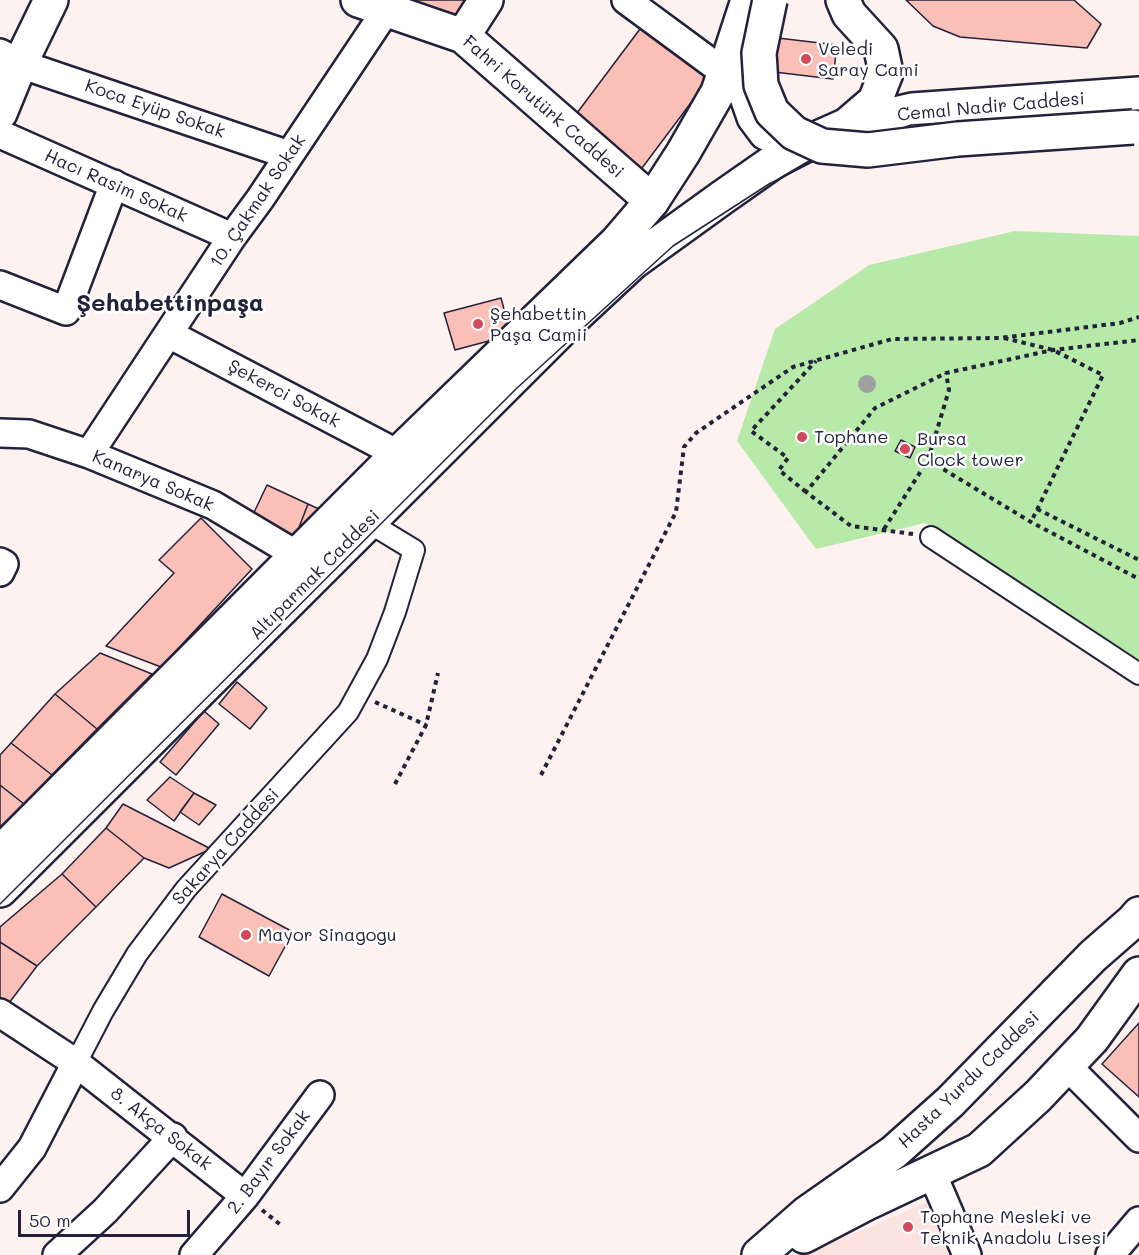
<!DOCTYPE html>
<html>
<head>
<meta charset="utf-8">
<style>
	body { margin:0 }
	#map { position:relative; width:1139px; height:1255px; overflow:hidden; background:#fef2f1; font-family:Mali,sans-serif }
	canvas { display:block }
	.scale { position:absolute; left:18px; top:1210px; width:172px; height:27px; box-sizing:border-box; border:3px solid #22223b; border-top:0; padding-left:8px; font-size:18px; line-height:21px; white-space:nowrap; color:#22223b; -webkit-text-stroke:4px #fff; paint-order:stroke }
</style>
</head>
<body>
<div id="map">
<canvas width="1139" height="1255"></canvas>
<div class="scale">50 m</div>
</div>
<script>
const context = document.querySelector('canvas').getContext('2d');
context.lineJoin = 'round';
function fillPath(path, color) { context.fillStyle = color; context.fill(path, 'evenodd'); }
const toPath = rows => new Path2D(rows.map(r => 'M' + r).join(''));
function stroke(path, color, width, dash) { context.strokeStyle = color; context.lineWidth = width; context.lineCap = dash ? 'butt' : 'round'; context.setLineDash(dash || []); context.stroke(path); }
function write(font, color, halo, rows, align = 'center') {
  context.font = font + ' Mali,sans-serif'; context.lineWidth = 5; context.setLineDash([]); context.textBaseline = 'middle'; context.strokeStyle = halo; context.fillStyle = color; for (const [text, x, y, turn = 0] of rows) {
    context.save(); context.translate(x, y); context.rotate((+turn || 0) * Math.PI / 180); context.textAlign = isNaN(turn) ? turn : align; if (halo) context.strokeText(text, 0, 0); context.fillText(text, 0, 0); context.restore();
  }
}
const built = toPath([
	[935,1199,959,1255,803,1255]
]);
const green = toPath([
	[1015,231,1139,236,1139,660,925,523,816,549,737,441,775,329,869,265]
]);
const building = toPath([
	[401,0,481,0,461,30,401,0],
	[906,0,1074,0,1101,24,1087,48,960,37,933,26,906,0],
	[646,21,714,72,642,168,574,117,646,21],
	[778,38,837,45,833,79,774,72,778,38],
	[501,298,511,335,455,350,444,313,501,298],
	[901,440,915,447,910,458,895,451,901,440],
	[267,485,308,504,293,543,249,523,267,485],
	[308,504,330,514,293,543,308,504],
	[201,518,252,569,161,667,106,646,174,573,159,560,201,518],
	[100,653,152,674,97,729,55,694,100,653],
	[237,682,267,708,250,729,219,704,237,682],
	[55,694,97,729,52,775,11,743,55,694],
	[204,711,219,724,176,775,160,762,204,711],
	[11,743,52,775,24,804,0,785,0,755,11,743],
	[170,777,194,793,174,821,147,800,170,777],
	[0,785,24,804,0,827,0,785],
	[194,793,216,805,199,825,180,812,194,793],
	[123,804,211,849,169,868,144,858,106,828,123,804],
	[106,828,144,858,96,907,62,874,106,828],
	[62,874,96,907,37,966,0,942,0,927,62,874],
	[222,894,293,932,269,976,199,937,222,894],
	[0,942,37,966,9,1003,0,997,0,942],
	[1139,1023,1139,1097,1102,1064,1139,1023]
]);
const path = toPath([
	[1004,338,1053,350,1103,375,1031,522],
	[928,460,1031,522,1139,579],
	[806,492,779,470,788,458,751,431,816,361],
	[1037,509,1139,560],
	[884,529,928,460,949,390,946,373],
	[913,534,851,526,806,492,875,408,946,373,1053,350,1139,340],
	[375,702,426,725],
	[541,775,676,512,684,447,696,433,793,367,892,339,1000,338,1120,323,1139,317],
	[395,784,426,725,438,673],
	[262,1210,282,1226]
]);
const pedestrian = toPath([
	[931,537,1139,674],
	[76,1063,103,1011,137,954,186,889,348,712,377,659,395,612,414,550,368,522]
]);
const minor = toPath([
	[626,0,725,73],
	[0,53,20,64,289,155],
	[0,134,232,237],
	[0,285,66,311,114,184],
	[169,334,398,454],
	[0,433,29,434,89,454,213,505,297,555],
	[89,454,232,237,260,199,387,9],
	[0,562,4,564,0,572],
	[0,1013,76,1063,245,1196],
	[1067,1066,1139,1138],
	[932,1173,967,1255],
	[0,1188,32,1148,76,1063],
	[57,1255,105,1211,173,1137],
	[194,1255,245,1196,320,1095],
	[1110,1255,1139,1221]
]);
const secondary = toPath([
	[358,0,463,36,652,201],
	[463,36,486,0],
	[0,113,20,64,51,0],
	[804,1236,869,1202,979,1150,1038,1096,1092,1039,1139,974],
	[759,1255,807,1213,894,1152,950,1102,1093,956,1133,921,1139,914]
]);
const primary = toPath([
	[843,0,849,14,881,49,886,73,875,101,847,125],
	[742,46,740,77,754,117,766,133,783,140,802,145],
	[0,853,398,454,617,242,652,201,683,153,718,92,748,0],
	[0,890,575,316,633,262,723,197,773,162,802,145,847,125,912,110,1139,94]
]);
const tram = toPath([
	[0,904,517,388,673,246,769,184,822,157,911,125,1139,110]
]);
const primaryBridge = toPath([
	[770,0,759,53,761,85,772,112,794,133,822,146,868,150,958,139,1133,127]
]);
const trees = [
	[867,384]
];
const markers = [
	[806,59,6,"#d1495b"],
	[478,324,6,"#d1495b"],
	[802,437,6,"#d1495b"],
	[905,449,6,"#d1495b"],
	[246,935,6,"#d1495b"],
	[908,1227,6,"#d1495b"]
];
const poiNames = [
	["Veledi",818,49],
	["Saray Cami",818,70],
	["Şehabettin",490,314],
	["Paşa Camii",490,335],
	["Tophane",814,437],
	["Bursa",917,439],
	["Clock tower",917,460],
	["Mayor Sinagogu",258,935],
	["Tophane Mesleki ve",920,1217],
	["Teknik Anadolu Lisesi",920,1238]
];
const streetNames = [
	["Fahri Korutürk Caddesi",543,107,41],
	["Cemal Nadir Caddesi",991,107,-5],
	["Koca Eyüp Sokak",155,109,19],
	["Hacı Rasim Sokak",116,186,24],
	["10. Çakmak Sokak",258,201,-56],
	["Şekerci Sokak",284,394,28],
	["Kanarya Sokak",153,481,23],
	["Altıparmak Caddesi",315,575,-45],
	["Sakarya Caddesi",226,847,-48],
	["Hasta Yurdu Caddesi",969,1080,-44],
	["8. Akça Sokak",161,1129,38],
	["2. Bayır Sokak",269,1162,-53]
];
const districtNames = [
	["Şehabettinpaşa",170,304]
];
fillPath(built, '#fde3e0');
fillPath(green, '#b7e9a9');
fillPath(building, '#fabfb7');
stroke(building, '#22223b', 1.5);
stroke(pedestrian, '#22223b', 24);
stroke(minor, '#22223b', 32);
stroke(secondary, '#22223b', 38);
stroke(primary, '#22223b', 38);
stroke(path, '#22223b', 4, [4.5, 4.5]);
stroke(pedestrian, '#fff', 20);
stroke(minor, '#fff', 27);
stroke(secondary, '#fff', 33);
stroke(primary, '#fff', 33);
stroke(tram, '#22223b', 1.5);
stroke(primaryBridge, '#22223b', 38, []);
stroke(primaryBridge, '#fff', 33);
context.fillStyle = '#9ea19f';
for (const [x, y] of trees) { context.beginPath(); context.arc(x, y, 9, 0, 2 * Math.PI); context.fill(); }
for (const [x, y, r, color] of markers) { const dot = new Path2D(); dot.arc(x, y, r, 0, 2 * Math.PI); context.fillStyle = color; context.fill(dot); stroke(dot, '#fff', 2); }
write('18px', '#22223b', '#fff', poiNames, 'left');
write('18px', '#22223b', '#fff', streetNames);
write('bold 24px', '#22223b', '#fff', districtNames);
</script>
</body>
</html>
